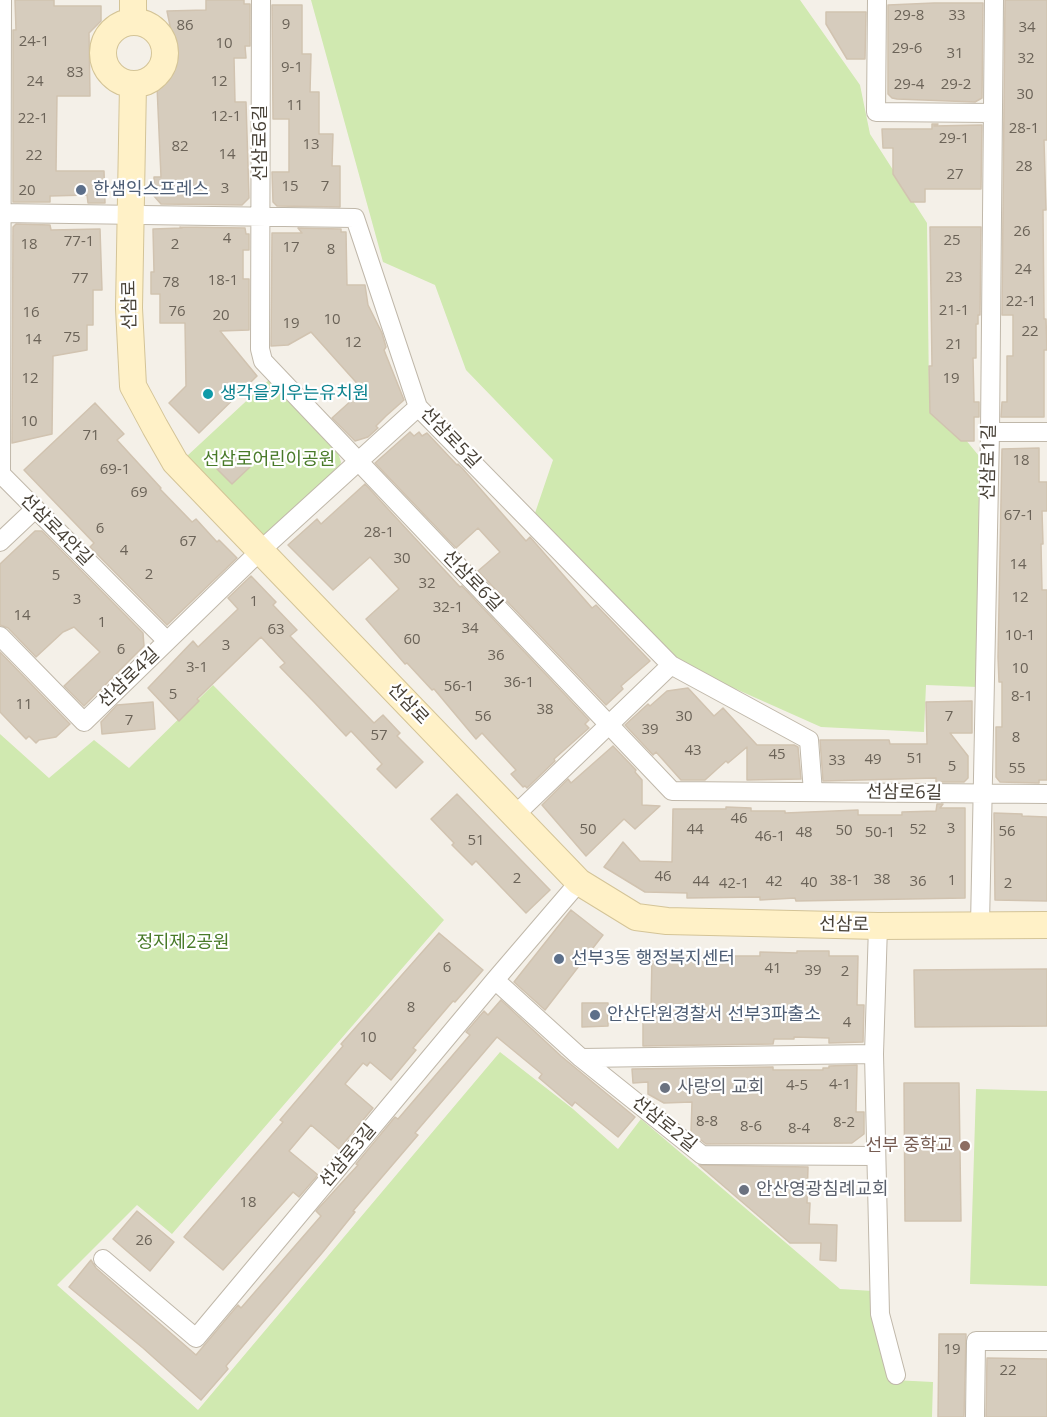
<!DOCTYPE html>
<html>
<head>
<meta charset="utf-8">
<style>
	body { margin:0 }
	canvas { display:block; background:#f4f0e8 }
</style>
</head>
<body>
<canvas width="1047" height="1417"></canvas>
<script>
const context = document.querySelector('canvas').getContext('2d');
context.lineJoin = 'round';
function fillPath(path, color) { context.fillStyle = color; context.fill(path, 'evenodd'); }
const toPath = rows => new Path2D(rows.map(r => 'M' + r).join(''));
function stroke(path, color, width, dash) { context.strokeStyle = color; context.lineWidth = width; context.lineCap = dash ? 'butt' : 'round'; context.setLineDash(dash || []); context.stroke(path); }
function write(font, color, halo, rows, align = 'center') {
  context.font = font + ' "Open Sans","Noto Sans KR",sans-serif'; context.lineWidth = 4.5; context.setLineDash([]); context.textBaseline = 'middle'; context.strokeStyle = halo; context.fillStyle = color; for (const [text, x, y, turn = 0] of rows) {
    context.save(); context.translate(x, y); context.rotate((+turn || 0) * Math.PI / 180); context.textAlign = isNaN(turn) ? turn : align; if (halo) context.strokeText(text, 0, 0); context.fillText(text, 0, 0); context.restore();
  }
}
const green = toPath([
	[311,0,800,0,860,85,870,134,927,223,929,395,979,456,978,687,926,685,924,732,821,727,682,665,534,516,553,460,466,370,435,285,383,262],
	[270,379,337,450,341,462,337,475,267,540,187,456],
	[213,685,444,920,172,1234,137,1205,57,1285,198,1410,500,1052,573,1109,618,1149,641,1119,840,1289,873,1291,893,1380,933,1382,932,1417,0,1417,0,734,49,778,94,740,129,768],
	[976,1089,1047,1091,1047,1286,970,1284]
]);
const building = toPath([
	[15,0,54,0,54,6,101,6,101,21,89,33,90,96,57,96,56,171,104,171,105,203,88,203,87,195,50,196,50,202,13,202,13,30,16,30,15,0],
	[206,0,244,0,244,4,250,4,250,46,245,46,246,58,234,58,235,102,246,102,249,198,242,205,161,204,154,196,154,177,161,177,157,86,160,86,159,81,165,81,176,55,167,11,206,10,206,0],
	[1005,0,1047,0,1047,140,1044,140,1046,210,1043,210,1044,319,1046,319,1047,350,1044,350,1044,417,1001,417,1002,402,1007,402,1007,356,1013,356,1013,315,1002,315,1005,0],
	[934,3,983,3,982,98,975,102,897,99,892,98,888,94,888,5,934,3],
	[272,5,302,5,302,54,311,54,310,92,319,92,319,134,333,134,332,166,340,166,340,207,277,206,273,202,272,172,289,172,289,119,273,119,272,5],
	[826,12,866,12,865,59,847,59,826,24,826,12],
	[932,124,938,124,934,126,982,125,981,189,925,189,925,202,911,202,893,174,893,148,883,148,882,129,932,129,932,124],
	[16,224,50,225,51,230,100,229,102,290,93,290,93,325,87,325,87,350,53,356,52,434,12,443,13,227,16,224],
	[180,227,245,228,246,234,249,234,249,250,243,250,243,279,249,279,249,330,220,331,257,376,199,433,169,403,186,386,185,323,160,323,160,294,151,294,151,272,154,272,153,229,182,228,180,227],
	[930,227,981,227,980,315,978,315,978,324,976,324,976,358,973,358,974,402,979,402,979,417,974,417,974,441,961,441,930,413,929,366,932,366,930,227],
	[298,228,341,229,341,232,346,232,347,285,365,285,368,305,382,333,386,347,384,350,404,400,386,416,376,426,378,428,368,437,355,441,332,418,363,390,311,332,288,345,271,346,272,233,302,233,298,228],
	[95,403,124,434,117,440,161,488,160,489,192,522,196,519,217,542,219,540,237,558,167,625,90,547,94,543,24,470,95,403],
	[410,432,414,436,419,432,422,436,427,433,457,465,458,464,463,469,526,541,530,537,592,608,596,605,650,661,621,686,623,689,606,705,478,571,500,552,478,528,456,548,375,463,410,432],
	[1039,448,1039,482,1047,482,1047,511,1042,511,1043,544,1041,544,1042,590,1047,590,1047,780,1039,780,1039,783,1000,782,996,777,996,727,1002,727,1002,682,999,682,998,657,1002,449,1039,448],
	[235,451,250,467,232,484,217,469,235,451],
	[365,484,460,587,462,586,589,720,585,724,589,728,554,759,555,761,527,788,525,786,523,787,511,774,516,770,482,733,476,739,434,689,432,690,407,663,405,664,366,619,399,589,370,557,333,590,288,545,317,519,321,524,365,484],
	[35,531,42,531,143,633,144,646,84,706,64,686,100,652,74,627,63,632,36,657,8,628,0,625,0,564,35,531],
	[251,576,276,602,273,605,297,630,290,636,374,723,383,715,400,733,397,736,423,762,396,788,377,769,382,764,351,731,346,736,313,701,280,667,285,663,261,637,197,699,199,701,179,721,148,688,193,641,198,647,238,609,228,598,251,576],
	[0,652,70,724,56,737,39,740,36,743,29,736,26,739,0,712,0,652],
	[688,688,714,716,723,708,757,745,794,745,798,747,801,779,747,780,747,747,728,763,726,761,705,780,681,780,656,752,653,755,625,725,648,704,650,706,667,691,688,688],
	[972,701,972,733,950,733,968,756,968,778,964,782,936,782,936,778,823,781,820,740,889,740,890,744,927,744,926,702,972,701],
	[153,702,155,729,102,734,101,722,117,705,153,702],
	[613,746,636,770,635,772,642,780,642,805,660,806,635,829,624,819,586,856,542,805,568,779,571,783,613,746],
	[457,794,550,890,526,913,476,861,472,865,452,845,454,843,431,819,457,794],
	[937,804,943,804,940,808,965,808,965,898,796,901,795,898,760,900,760,897,687,898,687,893,645,892,604,867,623,842,640,861,672,862,673,809,726,809,726,807,751,808,751,811,785,811,785,813,858,810,858,815,902,815,902,812,936,811,937,804],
	[994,813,1022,814,1022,816,1047,817,1047,901,995,900,994,813],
	[571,910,603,935,545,1010,514,982,571,910],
	[439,933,483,970,455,1002,453,1001,413,1048,416,1050,391,1080,370,1062,367,1066,363,1063,345,1084,373,1108,339,1149,311,1125,289,1151,318,1175,299,1197,293,1192,223,1270,184,1237,283,1122,280,1120,343,1046,341,1044,439,933],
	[797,951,829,951,829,956,858,956,857,1005,864,1005,863,1042,829,1043,829,1038,794,1037,794,1039,774,1039,773,1044,643,1046,643,1009,651,1009,652,956,760,956,760,952,797,953,797,951],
	[1047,969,1047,1026,915,1027,914,970,1047,969],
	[501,1000,561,1056,635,1117,618,1137,575,1102,572,1106,539,1078,542,1074,497,1037,415,1133,418,1135,353,1211,355,1212,322,1253,226,1366,228,1369,201,1400,143,1348,69,1287,91,1260,96,1268,196,1355,238,1305,241,1308,321,1216,316,1211,358,1165,356,1164,395,1117,398,1119,470,1035,466,1032,484,1011,488,1015,501,1000],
	[582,1003,608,1003,608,1026,582,1027,582,1003],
	[857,1065,856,1112,864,1112,864,1134,852,1143,706,1144,691,1132,692,1102,664,1103,648,1094,648,1082,633,1083,632,1069,773,1067,773,1070,823,1070,823,1068,829,1068,829,1066,857,1065],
	[904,1083,959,1083,961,1221,905,1221,904,1083],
	[699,1165,808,1167,807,1203,810,1203,809,1224,837,1225,836,1261,820,1260,821,1243,790,1243,699,1165],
	[137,1211,174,1242,150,1271,113,1239,137,1211],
	[939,1334,966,1334,964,1417,938,1417,939,1334],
	[987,1358,1047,1359,1047,1417,986,1417,987,1358]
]);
const street = toPath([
	[2,0,1,474,167,641],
	[261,0,260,349,263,361,672,791,1047,794],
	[877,0,876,112,992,113],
	[0,213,355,218,418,407,671,665,809,740,813,792],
	[990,432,1047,432],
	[0,542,35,509],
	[0,636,84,722,260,551,418,407],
	[515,815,671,665],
	[980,925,990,432,994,0],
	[878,926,874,1054,880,1314,896,1375],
	[495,980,581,1058,702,1155,875,1156],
	[581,1058,874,1054],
	[103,1259,196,1338,495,980,579,882],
	[975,1417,976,1341,1047,1341]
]);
const secondary = toPath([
	[133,0,133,21],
	'103 53a31 31 0 1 1 62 0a31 31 0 1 1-62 0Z',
	[133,84,129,308,133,386,155,427,175,462,579,882,636,917,667,921,878,926,1047,925]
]);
const markers = [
	[81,190,6,"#5c6f8a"],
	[208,394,6,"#0f9aa8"],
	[559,959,6,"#5c6f8a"],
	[595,1015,6,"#5c6f8a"],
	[665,1088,6,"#6b7280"],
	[965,1146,6,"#8d6e63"],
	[744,1190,6,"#6b7280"]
];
const numberNames = [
	["29-8",909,16],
	["33",957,16],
	["9",286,25],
	["86",185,26],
	["34",1027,28],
	["24-1",34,42],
	["10",224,44],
	["29-6",907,49],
	["31",955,54],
	["32",1026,59],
	["9-1",292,68],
	["83",75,73],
	["24",35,82],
	["12",219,82],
	["29-4",909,85],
	["29-2",956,85],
	["30",1025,95],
	["11",295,106],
	["12-1",226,117],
	["22-1",33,119],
	["28-1",1024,129],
	["29-1",954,139],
	["13",311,145],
	["82",180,147],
	["14",227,155],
	["22",34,156],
	["28",1024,167],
	["27",955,175],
	["15",290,187],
	["7",325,187],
	["3",225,189],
	["20",27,191],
	["26",1022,232],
	["4",227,239],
	["25",952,241],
	["77-1",79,242],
	["18",29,245],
	["2",175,245],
	["17",291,248],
	["8",331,250],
	["24",1023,270],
	["23",954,278],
	["77",80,279],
	["18-1",223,281],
	["78",171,283],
	["22-1",1021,302],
	["21-1",954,311],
	["76",177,312],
	["16",31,313],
	["20",221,316],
	["10",332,320],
	["19",291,324],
	["22",1030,332],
	["75",72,338],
	["14",33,340],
	["12",353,343],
	["21",954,345],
	["12",30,379],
	["19",951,379],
	["10",29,422],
	["71",91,436],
	["18",1021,461],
	["69-1",115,470],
	["69",139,493],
	["67-1",1019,516],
	["6",100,529],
	["28-1",379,533],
	["67",188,542],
	["4",124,551],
	["30",402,559],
	["14",1018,565],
	["2",149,575],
	["5",56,576],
	["32",427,584],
	["12",1020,598],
	["3",77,600],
	["1",254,602],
	["32-1",448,608],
	["14",22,616],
	["1",102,623],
	["34",470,629],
	["63",276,630],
	["10-1",1020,636],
	["60",412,640],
	["3",226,646],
	["6",121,650],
	["36",496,656],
	["3-1",197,668],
	["10",1020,669],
	["36-1",519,683],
	["56-1",459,687],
	["5",173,695],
	["8-1",1022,697],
	["11",24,705],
	["38",545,710],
	["56",483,717],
	["30",684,717],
	["7",949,717],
	["7",129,721],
	["39",650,730],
	["57",379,736],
	["8",1016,738],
	["43",693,751],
	["45",777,755],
	["51",915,759],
	["49",873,760],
	["33",837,761],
	["5",952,767],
	["55",1017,769],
	["46",739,819],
	["3",951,829],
	["50",588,830],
	["44",695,830],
	["52",918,830],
	["50",844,831],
	["56",1007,832],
	["48",804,833],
	["50-1",880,833],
	["46-1",770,837],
	["51",476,841],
	["46",663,877],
	["2",517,879],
	["38",882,880],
	["38-1",845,881],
	["1",952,881],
	["44",701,882],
	["42",774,882],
	["36",918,882],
	["40",809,883],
	["42-1",734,884],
	["2",1008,884],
	["6",447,968],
	["41",773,969],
	["39",813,971],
	["2",845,972],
	["8",411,1008],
	["4",847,1023],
	["10",368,1038],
	["4-1",840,1085],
	["4-5",797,1086],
	["8-8",707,1122],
	["8-2",844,1123],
	["8-6",751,1127],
	["8-4",799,1129],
	["18",248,1203],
	["26",144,1241],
	["19",952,1350],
	["22",1008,1371]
];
const streetNames = [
	["선삼로6길",261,143,-90],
	["선삼로",130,305,-91],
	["선삼로5길",450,438,46],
	["선삼로1길",989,462,-89],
	["선삼로4안길",56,530,45],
	["선삼로6길",472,581,46],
	["선삼로4길",129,678,-44],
	["선삼로",408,704,46],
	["선삼로6길",904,793,1],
	["선삼로",844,925,1],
	["선삼로2길",664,1124,39],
	["선삼로3길",348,1156,-50]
];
const serviceNames = [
	["한샘익스프레스",93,190],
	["선부3동 행정복지센터",571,959],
	["안산단원경찰서 선부3파출소",607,1015]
];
const cultureNames = [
	["생각을키우는유치원",220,394]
];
const parkNames = [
	["선삼로어린이공원",269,460],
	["정지제2공원",183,943]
];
const worshipNames = [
	["사랑의 교회",677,1088],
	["안산영광침례교회",756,1190]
];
const educationNames = [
	["선부 중학교",953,1146]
];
fillPath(green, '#d0e9b0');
fillPath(building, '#d6ccbd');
stroke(building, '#d1c3b0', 1.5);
stroke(street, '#c0b8aa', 20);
stroke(secondary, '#d4c497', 28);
stroke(street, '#fff', 18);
stroke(secondary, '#fff1c7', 26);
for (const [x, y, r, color] of markers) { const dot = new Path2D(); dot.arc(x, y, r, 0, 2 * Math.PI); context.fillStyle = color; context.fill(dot); stroke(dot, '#fff', 2); }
write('15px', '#6b6358', null, numberNames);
write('18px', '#474036', '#fff', streetNames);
write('18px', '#4e5e75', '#fff', serviceNames, 'left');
write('18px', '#0d838f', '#fff', cultureNames, 'left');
write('18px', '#487a28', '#fff', parkNames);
write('18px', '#5b616d', '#fff', worshipNames, 'left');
write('18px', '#785e54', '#fff', educationNames, 'right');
</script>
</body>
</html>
